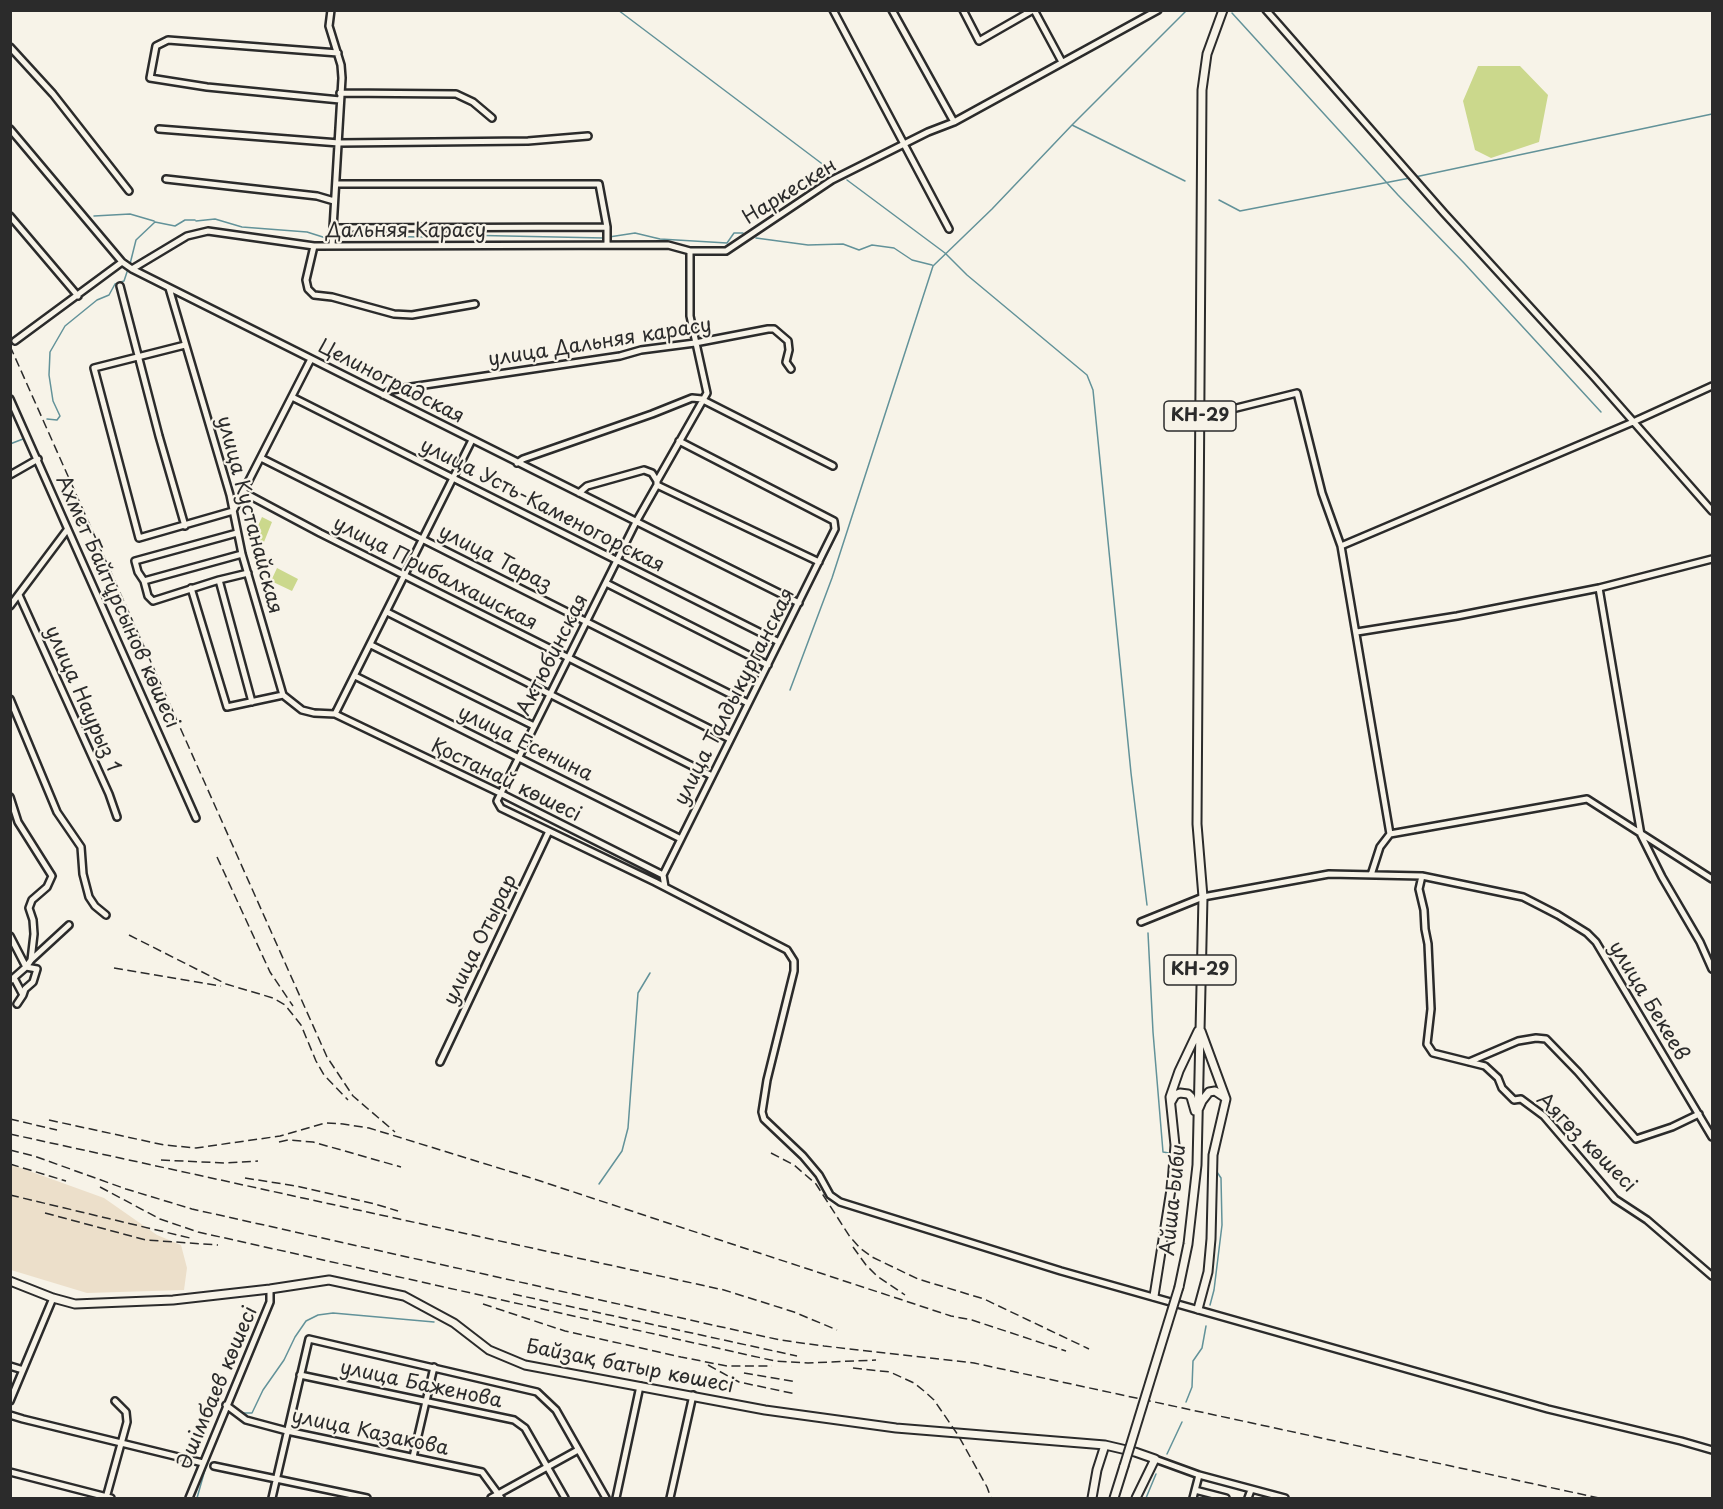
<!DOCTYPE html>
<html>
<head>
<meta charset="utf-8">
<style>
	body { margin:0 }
	#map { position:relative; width:1723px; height:1509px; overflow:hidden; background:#f7f3e8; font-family:"Playpen Sans",sans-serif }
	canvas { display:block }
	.frame { position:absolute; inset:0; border:12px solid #2b2b2b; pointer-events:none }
</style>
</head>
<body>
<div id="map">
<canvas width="1723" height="1509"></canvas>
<div class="frame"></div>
</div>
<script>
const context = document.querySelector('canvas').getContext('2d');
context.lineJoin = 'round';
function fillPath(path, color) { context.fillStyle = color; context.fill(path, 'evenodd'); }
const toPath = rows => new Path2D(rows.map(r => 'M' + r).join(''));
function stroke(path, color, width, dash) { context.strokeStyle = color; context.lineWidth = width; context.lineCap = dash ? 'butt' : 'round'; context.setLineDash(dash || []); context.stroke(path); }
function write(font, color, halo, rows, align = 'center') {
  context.font = font + ' "Playpen Sans",sans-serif'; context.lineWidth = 4.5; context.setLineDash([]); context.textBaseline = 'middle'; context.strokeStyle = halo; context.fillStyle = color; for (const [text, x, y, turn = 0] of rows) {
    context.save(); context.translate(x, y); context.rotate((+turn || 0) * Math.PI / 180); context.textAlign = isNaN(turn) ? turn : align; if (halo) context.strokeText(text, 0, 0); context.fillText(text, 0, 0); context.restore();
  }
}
const built = toPath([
	[10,1164,104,1198,157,1235,181,1245,187,1268,184,1290,87,1293,11,1270]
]);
const green = toPath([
	[1478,66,1520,66,1548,95,1539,142,1491,158,1475,150,1463,101],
	[262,517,272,522,264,542,253,537],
	[277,568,298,579,292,591,271,581]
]);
const stream = toPath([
	[618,10,829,169],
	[1232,13,1398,195,1464,263,1601,412],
	[1072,125,1185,181],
	[1415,177,1712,114],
	[847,180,945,253,967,275,1087,375,1093,390,1131,773,1147,905],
	[1219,200,1240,211,1410,178],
	[94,216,130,214,154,221],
	[196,221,215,219,242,227,307,232,326,238,342,235,418,237,459,235,604,238],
	[609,237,635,233,660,239,727,243,734,233,743,233],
	[756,238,808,245,843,244,859,250,872,245,894,248,912,260,932,265],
	[130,264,136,240,155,222,175,226,185,220,195,220],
	[47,419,57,420,60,416,53,401,49,375,50,352,65,326,97,300,109,295,115,284,124,281,128,269],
	[10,444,23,439],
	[790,690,832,578,933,266,992,209,1072,125,1187,10],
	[1148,933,1153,1032,1163,1152,1169,1153],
	[599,1184,622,1151,628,1128,638,993,650,973],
	[1210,1305,1214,1290,1222,1225,1221,1178,1217,1172],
	[1186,1402,1192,1387,1193,1361,1202,1348,1206,1326],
	[239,1413,252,1413,263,1390,284,1360,295,1337,306,1321,318,1315,333,1313,434,1322],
	[226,1416,227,1413,234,1413],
	[1167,1454,1182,1422],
	[197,1498,208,1459],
	[1146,1498,1156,1474]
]);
const minor = toPath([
	[331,10,329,26,341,65,342,78,332,245],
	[833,10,949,229],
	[892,10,954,122],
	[963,10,979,41,1033,10],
	[1034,10,1062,62],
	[1266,10,1444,213,1594,377,1712,511],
	[10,47,53,94,129,191],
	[338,53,168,40,156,46,150,78,207,87,340,100],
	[340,93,456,94,473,102,492,118],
	[10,129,122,262,132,269,799,603],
	[159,129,339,143,528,141,588,136],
	[166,179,317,196,334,201],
	[336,184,599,184,607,227,607,245],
	[10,216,78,296],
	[333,228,607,227],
	[314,246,306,280,308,289,314,295,332,297,394,314,412,315,475,304],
	[690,251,690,316,707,393,657,481,657,485,636,522,497,801,501,808,655,882,787,950,794,961,794,971,767,1080,762,1112,764,1119,803,1156,819,1175,830,1195,840,1202,1061,1271,1548,1409,1681,1441,1712,1450],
	[132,269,187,236,208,231,314,246,668,245,690,251,726,251,832,180,928,132,954,122,1158,10],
	[120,286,159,436,185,526],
	[169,288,230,495,242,554,283,695,302,710,314,713,335,714,500,793,663,875],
	[15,341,122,262],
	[185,345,94,368,139,538,233,511,243,492,320,533,730,739],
	[383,395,391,390,620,356,641,350,695,343,768,329,774,329,788,341,789,350,786,362,791,369],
	[292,397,779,642],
	[10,399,196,818],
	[703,400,833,466],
	[1200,417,1297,393,1322,493,1341,546,1390,834,1587,799,1712,879],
	[261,458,748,703],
	[517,463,523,459,652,414,692,398,702,399],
	[10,475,38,459],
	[657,485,819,562],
	[243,492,311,359],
	[579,493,587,486,644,470,652,473,657,481],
	[237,533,135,561,138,572,144,581,148,596,153,601,219,580,248,573],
	[1341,546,1633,422,1712,386],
	[219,580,252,702],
	[144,581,242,554],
	[606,583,768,665],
	[191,588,227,707,283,695],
	[1599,588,1641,835,1662,877,1700,942,1712,969],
	[19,595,109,794,117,817],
	[10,606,67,530],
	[387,612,712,776],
	[1357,632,1457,616,1599,588,1712,559],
	[371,645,534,726],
	[355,676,681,839],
	[10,699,57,812,81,847,83,874,89,897,95,906,106,915],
	[335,714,472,440],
	[10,797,18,822,52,876,47,887,32,900,29,908,33,920,34,934,31,960],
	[1371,875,1380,847,1390,834],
	[1422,876,1419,889,1424,910,1425,929,1428,944,1431,1009,1427,1044,1433,1053,1485,1066,1498,1078,1502,1088,1514,1100,1521,1099,1544,1116,1615,1199,1647,1220,1712,1276],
	[665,887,663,875,835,529,834,521,679,441],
	[1141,922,1203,897,1329,874,1422,876,1523,897,1558,915,1587,933,1596,942,1712,1137],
	[10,936,26,967,31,960,69,925],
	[14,978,23,995,17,1004],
	[10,981,26,967,37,969,33,982,25,989,23,995],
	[440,1062,549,831],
	[1469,1062,1518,1041,1536,1038,1546,1039,1578,1072,1636,1139,1672,1127,1699,1114],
	[10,1366,23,1370],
	[300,1375,514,1420,525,1428,565,1498],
	[10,1401,53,1298],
	[226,1405,246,1420,287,1431,482,1472,501,1498],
	[10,1415,23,1419,203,1463],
	[413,1457,434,1367],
	[1155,1459,1199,1475,1285,1498],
	[214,1466,367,1498],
	[10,1472,111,1498],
	[1195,1490,1226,1498],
	[106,1498,127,1422,126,1412,115,1401],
	[189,1498,270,1302,270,1289],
	[272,1498,309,1339,537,1392,556,1410,606,1498],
	[491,1498,578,1450],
	[616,1498,640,1386],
	[670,1498,693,1395],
	[1193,1498,1199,1475],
	[1248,1498,1251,1490]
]);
const major = toPath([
	[1171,1102,1175,1095,1180,1093,1188,1094,1191,1097,1195,1111],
	[1199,1108,1202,1101,1209,1092,1215,1091,1224,1097],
	[10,1281,53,1298,75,1304,173,1300,270,1289,329,1280,404,1296,454,1323,489,1350,525,1365,765,1410,896,1428,1105,1445,1135,1452,1155,1459,1136,1498],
	[1179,1287,1188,1244,1197,1165,1203,897,1197,824,1202,90,1207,54,1223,10],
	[1154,1296,1172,1183,1175,1145,1170,1097,1179,1071,1198,1031],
	[1198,1309,1208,1272,1211,1239,1213,1155,1226,1099,1201,1031],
	[1092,1498,1097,1470,1105,1445],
	[1114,1498,1124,1466]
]);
const rail = toPath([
	[10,346,327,1057,353,1096,395,1132],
	[217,857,270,972,293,1006],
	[129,935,226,984,273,998,285,1005,301,1025,316,1061,324,1075,348,1100],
	[114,968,221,986],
	[10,1119,57,1130],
	[49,1120,164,1145,196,1148,280,1136,325,1123,343,1124,369,1128,528,1177,951,1316,972,1320,1066,1351],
	[10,1134,724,1290,794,1312,837,1330],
	[279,1142,288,1140,313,1142,401,1167],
	[10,1150,34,1156,126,1189,192,1209,780,1340,824,1346,974,1363,1599,1498],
	[771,1153,794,1165,816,1184,850,1237,860,1248,872,1257,918,1279,984,1299,1089,1349],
	[161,1160,224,1163,258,1161],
	[10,1164,66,1181],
	[245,1178,296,1186,375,1204,398,1211],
	[100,1187,160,1219,198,1232,775,1361,808,1363,876,1360],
	[10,1195,190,1238],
	[45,1213,146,1240,218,1245],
	[853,1247,866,1265,877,1276,905,1295],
	[513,1294,797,1356],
	[483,1304,565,1331,681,1357,727,1366,772,1366],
	[708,1365,739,1382,796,1394],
	[853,1368,890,1372,914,1383,924,1391,934,1400,958,1435,987,1487,991,1498],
	[744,1373,797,1382]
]);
const majorBridge = toPath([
	[1124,1466,1179,1287]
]);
const shields = [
	[1200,416,72],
	[1200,970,72]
];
const shieldNames = [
	["КН-29",1200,416],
	["КН-29",1200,970]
];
const streetNames = [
	["Наркескен",790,192,-32],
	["Дальняя Карасу",406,231],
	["улица Дальняя карасу",600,343,-9],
	["Целиноградская",391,382,27],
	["улица Усть-Каменогорская",542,506,27],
	["улица Кустанайская",249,515,75],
	["улица Тараз",495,559,27],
	["улица Прибалхашская",435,574,27],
	["Ахмет Байтұрсынов көшесі",117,602,66],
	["Актюбинская",553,655,-63],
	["улица Талдыкурганская",735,697,-63],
	["улица Наурыз 1",82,699,66],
	["улица Есенина",525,744,26],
	["Қостанай көшесі",506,781,26],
	["улица Отырар",481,940,-64],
	["улица Бекеев",1648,1001,59],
	["Аягөз көшесі",1586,1143,45],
	["Айша Биби",1174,1200,-84],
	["Байзақ батыр көшесі",630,1367,11],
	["улица Баженова",421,1385,12],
	["Әшімбаев көшесі",218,1388,-67],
	["улица Казакова",370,1433,12]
];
fillPath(built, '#ecdfca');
fillPath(green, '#cbd88c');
stroke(stream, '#629299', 1.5);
stroke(minor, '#2b2b2b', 10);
stroke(major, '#2b2b2b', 11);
stroke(minor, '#f7f3e8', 5);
stroke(major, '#f7f3e8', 7);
stroke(rail, '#2b2b2b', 1.5, [9, 4.5]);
stroke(majorBridge, '#2b2b2b', 11, []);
stroke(majorBridge, '#f7f3e8', 7);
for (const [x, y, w] of shields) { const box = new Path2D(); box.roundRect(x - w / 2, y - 15, w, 30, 4.5); context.fillStyle = '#f7f3e8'; context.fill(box); stroke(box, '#2b2b2b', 1.5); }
write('bold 18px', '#2b2b2b', null, shieldNames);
write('20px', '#2b2b2b', '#f7f3e8', streetNames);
</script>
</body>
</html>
